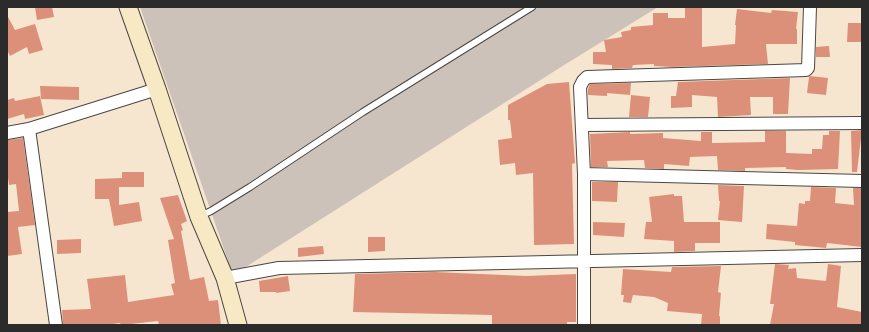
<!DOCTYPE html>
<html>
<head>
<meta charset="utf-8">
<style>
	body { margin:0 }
	#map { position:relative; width:869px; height:332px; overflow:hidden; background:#f7e6cf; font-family:Alegreya,serif }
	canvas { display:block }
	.frame { position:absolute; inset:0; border:8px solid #2b2b2b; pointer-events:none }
</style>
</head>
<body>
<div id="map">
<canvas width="869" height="332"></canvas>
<div class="frame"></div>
</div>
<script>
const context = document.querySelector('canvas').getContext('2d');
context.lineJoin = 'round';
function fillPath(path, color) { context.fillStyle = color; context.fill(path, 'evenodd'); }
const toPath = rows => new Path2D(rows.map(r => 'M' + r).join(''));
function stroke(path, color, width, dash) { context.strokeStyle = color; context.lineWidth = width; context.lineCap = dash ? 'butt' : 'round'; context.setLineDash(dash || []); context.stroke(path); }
const industrial = toPath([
	[140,7,658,7,561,67,233,275]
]);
const building = toPath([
	[35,7,52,7,54,17,37,20],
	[685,7,702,7,702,47,735,44,736,25,735,25,737,9,771,13,772,10,798,12,796,29,797,29,797,44,766,44,768,64,672,67,654,66,654,64,633,65,632,68,612,69,612,65,593,64,593,52,606,52,604,40,622,37,621,32,631,30,631,27,653,25,653,13,668,13,668,18,685,18],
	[7,15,15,30,35,24,43,50,29,54,27,47,10,56,7,50],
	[848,23,862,23,862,42,847,42],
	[829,46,830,57,816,57,816,47],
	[810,76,828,78,826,95,807,93,809,77],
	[790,78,788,114,773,114,773,97,750,97,751,115,718,117,717,97,692,95,692,107,671,108,671,96,676,96,678,82],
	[569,82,575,163,572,164,574,244,534,245,533,173,516,175,515,163,500,165,498,140,512,138,510,120,508,120,508,105,547,84],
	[631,83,630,95,607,93,607,96,588,95,588,89,590,84],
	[40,86,79,87,79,100,41,99],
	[631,95,650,97,648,117,629,117],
	[40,96,44,115,25,119,24,114,7,119,7,100,14,98,15,101],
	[862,130,857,172,852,172,851,131],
	[765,131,786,131,786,153,812,154,812,149,822,149,823,135,829,135,829,131,840,131,838,169,798,170,786,169,786,167,745,168,745,171,718,170,717,156,690,157,689,166,664,164,664,169,645,168,644,160,607,161,608,167,591,167,590,134,630,132,630,134,663,133,663,138,701,141,701,132,712,132,712,143,765,142],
	[23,138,35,225,18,227,22,254,7,256,7,212,19,211,16,184,9,185,7,170,7,140],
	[122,172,144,172,144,187,119,187,119,205,139,202,142,221,114,226,109,199,95,199,95,179,122,178],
	[592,182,618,182,617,202,592,201],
	[718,185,744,186,742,222,718,220,720,201,719,201],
	[811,187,836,188,835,203,854,205,853,188,862,188,862,247,827,243,826,248,795,245,795,242,766,239,767,224,797,226,799,203,805,204,805,201,810,201],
	[674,194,674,196,682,196,684,222,720,222,720,243,695,243,695,251,674,252,674,241,644,239,646,222,652,222,649,197],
	[178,195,187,221,181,224,183,230,181,231,190,280,204,277,209,301,218,300,221,325,159,325,158,321,122,325,121,325,120,323,105,325,63,325,62,310,91,309,87,279,125,275,128,302,174,295,171,284,175,283,168,240,174,239,160,198],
	[593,222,625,223,624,237,593,235],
	[368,237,385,237,385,251,368,252],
	[81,239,81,253,57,254,57,240],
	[323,246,324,254,298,257,298,248],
	[775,264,789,265,788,269,796,268,797,278,826,281,828,264,841,266,837,307,862,312,862,325,770,325,774,304,770,304],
	[721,266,718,292,721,293,719,316,720,316,720,325,701,325,702,314,667,311,668,303,654,297,633,295,631,303,623,302,624,295,621,295,623,269,671,272,672,267],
	[435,272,526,276,576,274,576,322,567,322,567,325,492,325,492,315,353,312,355,274],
	[288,276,290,291,276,293,276,292,260,292,259,281]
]);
const lane = toPath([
	[200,216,211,211,250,187,363,112,532,7]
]);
const street = toPath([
	[582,125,862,123],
	[29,129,56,325],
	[7,133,29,129,157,89],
	[584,174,862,181],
	[225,278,279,268,862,255],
	[584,325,584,174,580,87,583,81,587,77,806,70,808,68,810,7]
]);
const secondary = toPath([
	[128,7,157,89,199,217,225,278,238,325]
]);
fillPath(industrial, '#cdc2b9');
fillPath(building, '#dd9079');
stroke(lane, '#4a4744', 8);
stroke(street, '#4a4744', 14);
stroke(secondary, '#4a4744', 19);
stroke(lane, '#fff', 6);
stroke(street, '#fff', 12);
stroke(secondary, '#f6e9c3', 17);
</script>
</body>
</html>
